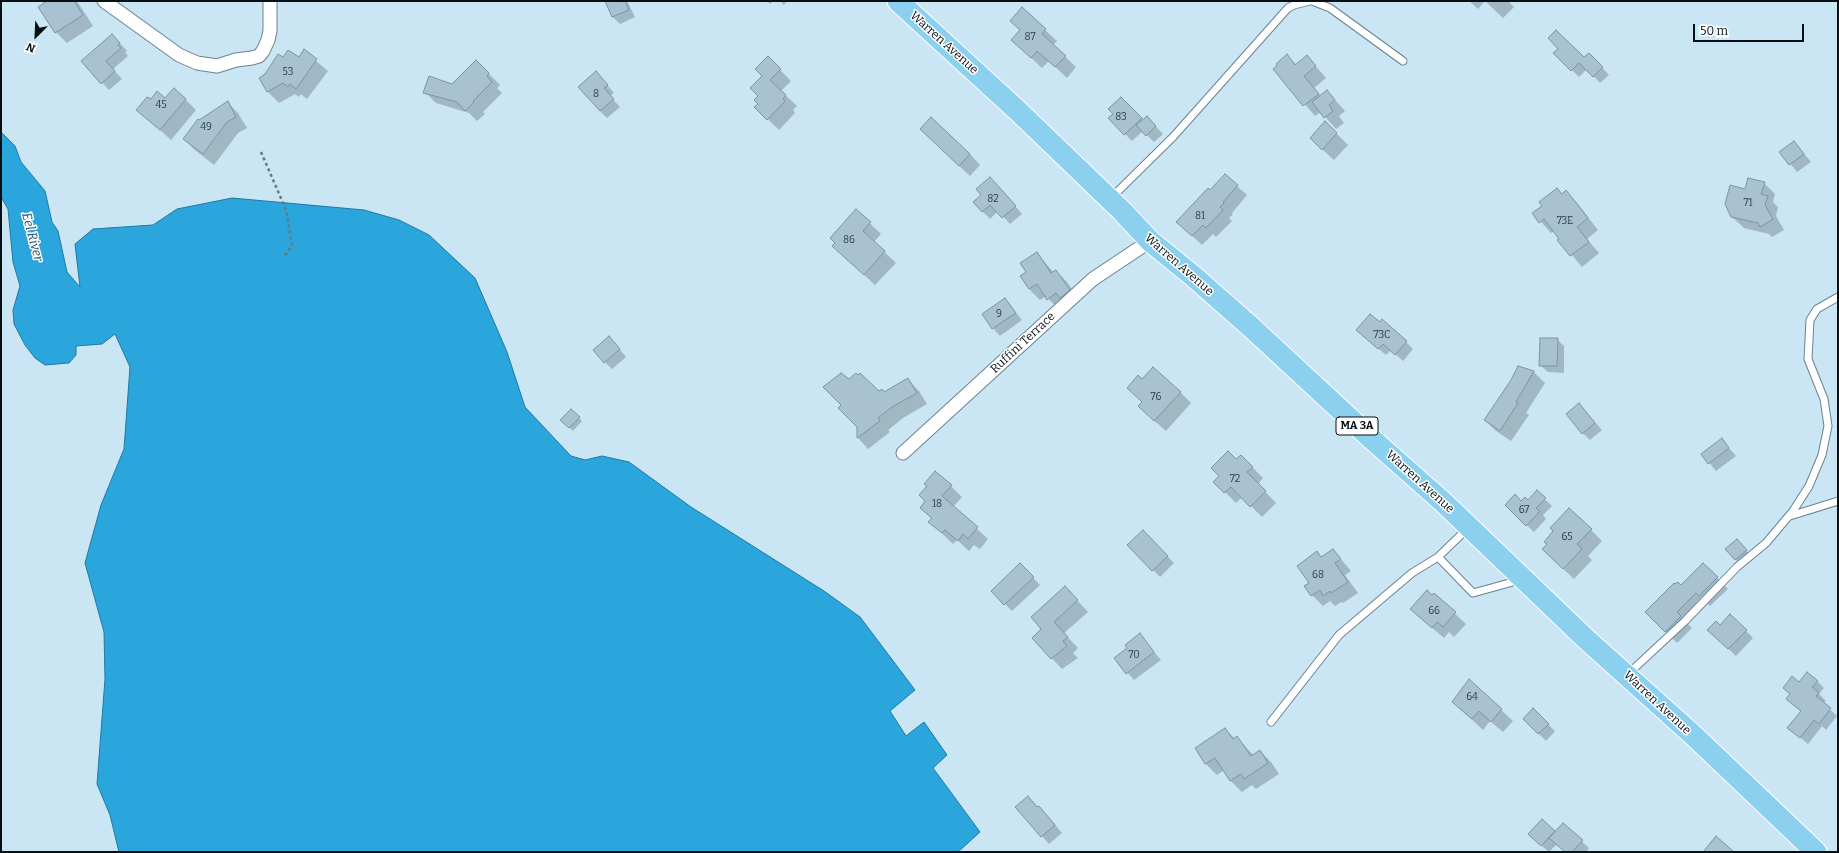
<!DOCTYPE html>
<html>
<head>
<meta charset="utf-8">
<style>
	body { margin:0 }
	#map { position:relative; width:1839px; height:853px; overflow:hidden; background:#cae5f4; font-family:Bitter,serif }
	canvas { display:block }
	.frame { position:absolute; inset:0; border:2px solid #060f14; pointer-events:none }
	.north { position:absolute; left:16px; top:16px; width:40px; height:40px; -webkit-text-stroke:3px #fff; paint-order:stroke; rotate:204deg; font-size:11px; font-weight:700; line-height:16px; text-align:center; color:#060f14 }
	.north::after { content:''; display:block; margin:auto; width:14px; height:18px; background:#060f14; clip-path:polygon(50% 0,100% 100%,50% 72%,0 100%) }
	.scale { position:absolute; left:1693px; top:24px; width:111px; height:18px; box-sizing:border-box; border:2px solid #060f14; border-top:0; padding-left:5px; font-size:12px; line-height:14px; white-space:nowrap; color:#060f14; -webkit-text-stroke:3px #fff; paint-order:stroke }
</style>
</head>
<body>
<div id="map">
<canvas width="1839" height="853"></canvas>
<div class="frame"></div>
<div class="north">N</div>
<div class="scale">50 m</div>
</div>
<script>
const context = document.querySelector('canvas').getContext('2d');
context.lineJoin = 'round';
function fillPath(path, color) { context.fillStyle = color; context.fill(path, 'evenodd'); }
const toPath = rows => new Path2D(rows.map(r => 'M' + r).join(''));
function stroke(path, color, width, dash) { context.strokeStyle = color; context.lineWidth = width; context.lineCap = dash ? 'butt' : 'round'; context.setLineDash(dash || []); context.stroke(path); }
function write(font, color, halo, rows, align = 'center') {
  context.font = font + ' Bitter,serif'; context.lineWidth = 3; context.setLineDash([]); context.textBaseline = 'middle'; context.strokeStyle = halo; context.fillStyle = color; for (const [text, x, y, turn = 0] of rows) {
    context.save(); context.translate(x, y); context.rotate((+turn || 0) * Math.PI / 180); context.textAlign = isNaN(turn) ? turn : align; if (halo) context.strokeText(text, 0, 0); context.fillText(text, 0, 0); context.restore();
  }
}
const water = toPath([
	[1,132,15,146,21,162,45,191,52,222,58,231,67,272,80,287,75,244,93,229,153,225,177,209,232,198,364,210,399,220,429,235,475,278,507,352,525,407,571,456,585,460,602,456,629,462,691,507,824,591,860,617,915,690,890,711,906,736,924,722,947,755,933,768,980,832,958,852,119,852,110,815,97,784,105,679,104,632,85,563,101,505,124,449,130,367,115,334,102,344,76,346,76,355,69,363,45,365,35,358,25,345,14,324,13,310,20,286,13,262,8,209,1,197,1,132]
]);
const shadow = toPath([
	[43,1,77,1,93,26,67,43,56,32,43,5],
	[610,1,627,1,635,17,620,24,613,17,607,2],
	[767,1,773,1,770,4],
	[780,1,787,1,784,5],
	[1469,1,1508,1,1514,7,1503,18,1485,1,1478,9],
	[1022,9,1057,41,1053,45,1076,67,1067,78,1049,61,1042,68,1024,51,1021,31],
	[112,35,127,51,125,52,128,56,113,69,122,79,109,90,83,61],
	[304,51,328,71,307,99,301,94,299,97,295,94,279,103,268,92,260,78,283,59,299,58],
	[1555,53,1584,59,1589,54,1609,75,1600,83,1587,69,1579,77],
	[1287,56,1297,65,1307,56,1326,78,1314,88,1321,96,1327,91,1345,111,1339,116,1344,123,1336,129,1321,112,1315,116,1274,69],
	[768,58,791,81,781,91,797,106,793,110,795,113,779,130,756,107,759,104],
	[476,61,500,85,497,88,502,93,483,112,485,114,477,121,469,113,436,103,425,92,452,85],
	[603,80,614,93,610,96,620,107,607,118,600,111],
	[1121,98,1143,120,1147,117,1163,134,1154,142,1143,131,1132,141,1109,118,1114,114],
	[185,99,196,110,171,140,138,110,151,101],
	[227,102,238,113,247,128,238,133,214,165,195,150,184,139,199,121],
	[1325,122,1348,145,1334,160,1322,149],
	[932,140,970,154,980,165,970,176],
	[1794,142,1811,162,1797,172,1781,152],
	[1764,183,1775,194,1773,202,1778,207,1776,216,1784,230,1772,237,1769,234,1744,228,1732,217,1746,191],
	[997,185,1022,214,1010,224,998,211,990,219,974,203],
	[1237,186,1247,195,1232,213,1233,214,1229,218,1232,221,1216,237,1213,234,1202,245,1187,231,1211,192],
	[1566,192,1577,203,1598,230,1587,239,1599,253,1582,267,1559,240,1561,239,1554,231,1551,233,1534,214],
	[856,210,881,234,874,242,896,263,875,285,845,257],
	[1037,253,1054,273,1056,271,1067,282,1080,301,1071,308,1067,304,1059,310,1046,296,1040,300,1029,289,1027,272],
	[1005,299,1022,320,1000,336,993,328],
	[1365,337,1406,342,1413,349,1403,361,1391,350,1386,355],
	[1557,339,1564,346,1564,373,1548,372,1540,365],
	[616,345,626,357,612,369,605,362],
	[1518,367,1534,372,1545,383,1526,413,1529,415,1511,441,1496,431,1485,420,1512,381],
	[849,380,879,392,884,393,908,380,919,391,927,404,903,418,888,430,890,432,868,449,858,438,858,427,842,405],
	[1142,380,1180,392,1191,403,1166,431,1150,417,1143,402],
	[1579,404,1602,430,1590,440,1583,433],
	[571,410,582,421,573,431,562,420],
	[1722,440,1736,456,1716,471,1702,454],
	[1241,456,1263,478,1258,484,1276,503,1262,517,1242,497,1236,503,1215,482],
	[951,486,962,497,953,507,988,539,980,549,974,545,969,551,957,540,953,544,930,522,932,519,921,508],
	[1537,492,1552,506,1543,515,1546,519,1534,532,1506,505,1528,501],
	[1591,530,1602,541,1588,556,1592,560,1574,579,1554,560],
	[1143,531,1174,563,1160,577,1129,545],
	[1737,540,1749,554,1739,563,1735,559],
	[1333,550,1351,571,1345,575,1358,593,1343,603,1341,602,1335,606,1330,601,1323,606,1312,595,1310,584,1317,553,1322,558],
	[1703,564,1728,589,1710,606,1708,604,1688,624,1692,628,1677,643,1646,612,1681,586],
	[1020,565,1040,585,1012,611,992,591],
	[1434,594,1466,624,1454,637,1449,632,1444,638,1423,620],
	[1076,599,1088,612,1064,633,1078,648,1073,653,1078,658,1062,669,1033,638],
	[1730,615,1753,638,1736,656,1716,637],
	[1140,635,1161,660,1134,680,1115,658,1128,648],
	[1469,680,1513,721,1503,732,1490,721,1483,730,1453,702],
	[1817,681,1824,688,1819,694,1826,701,1823,703,1837,716,1826,730,1822,726,1808,744,1789,728,1802,712,1794,706,1800,683],
	[1533,710,1555,731,1546,741,1524,719],
	[1225,729,1235,739,1237,737,1253,755,1260,751,1271,762,1279,774,1256,789,1252,785,1242,792,1231,781,1224,770,1217,775,1206,764,1196,748],
	[1028,798,1046,814,1062,833,1049,844,1042,836],
	[1542,820,1555,833,1563,824,1589,848,1586,852,1566,852,1557,844,1549,852,1536,841]
]);
const building = toPath([
	[47,1,74,1,83,15,55,33,38,7,47,1],
	[605,1,625,1,629,10,612,17,605,1],
	[1022,7,1046,29,1042,34,1066,56,1055,67,1037,51,1031,58,1011,40,1020,30,1010,21,1022,7],
	[1556,30,1584,57,1589,53,1603,67,1593,77,1579,63,1571,71,1553,53,1558,49,1548,38,1556,30],
	[112,34,120,43,118,45,121,48,106,61,115,71,101,84,81,61,112,34],
	[304,49,317,59,296,89,290,84,288,87,283,83,267,92,259,78,265,74,278,54,283,57,288,50,299,57,304,49],
	[1287,54,1295,65,1307,55,1316,66,1304,76,1319,94,1303,106,1273,69,1277,66,1276,64,1287,54],
	[768,56,781,69,770,80,786,95,783,99,785,101,767,120,754,107,758,104,754,100,758,96,750,88,762,76,755,69,768,56],
	[476,60,489,73,487,76,492,82,473,101,474,102,465,111,457,102,423,93,429,76,452,84,476,60],
	[596,71,608,85,604,88,614,99,600,111,578,87,596,71],
	[174,88,186,99,160,130,136,110,147,97,151,99,157,91,165,98,174,88],
	[1327,90,1335,100,1329,105,1333,111,1324,118,1312,102,1327,90],
	[1121,97,1142,118,1124,135,1108,118,1113,114,1108,109,1121,97],
	[228,101,236,117,227,122,203,154,183,139,198,119,199,120,228,101],
	[1147,116,1156,126,1146,136,1136,125,1147,116],
	[931,117,970,154,959,166,920,129,931,117],
	[1325,121,1337,133,1322,150,1310,138,1325,121],
	[1794,141,1804,154,1789,165,1779,152,1794,141],
	[1225,174,1238,185,1223,202,1224,203,1220,207,1223,210,1206,228,1203,225,1192,236,1176,222,1208,188,1210,190,1225,174],
	[990,177,1016,206,1002,218,990,205,982,212,973,202,981,195,976,189,990,177],
	[1748,178,1765,182,1761,194,1768,196,1765,205,1773,219,1760,227,1758,223,1731,217,1725,204,1730,185,1745,189,1748,178],
	[1557,188,1562,194,1566,190,1588,218,1577,227,1589,242,1570,256,1557,240,1559,239,1544,219,1539,223,1532,213,1542,206,1539,202,1557,188],
	[856,209,871,222,863,231,885,251,864,275,832,246,835,243,830,238,856,209],
	[1037,252,1051,273,1056,270,1070,290,1060,298,1056,293,1047,300,1037,284,1029,289,1020,276,1026,272,1020,263,1037,252],
	[1005,298,1016,313,992,329,982,314,1005,298],
	[1370,314,1380,322,1382,319,1407,341,1395,355,1383,344,1378,349,1356,330,1370,314],
	[609,336,620,349,604,363,593,350,609,336],
	[1540,338,1558,338,1557,366,1539,366,1540,338],
	[1518,366,1534,371,1516,402,1518,403,1500,431,1484,420,1511,380,1518,366],
	[1153,367,1181,392,1154,421,1138,406,1142,402,1127,388,1138,375,1142,379,1153,367],
	[841,373,849,379,856,373,858,375,860,373,879,391,882,389,884,392,908,378,917,393,892,407,878,418,880,421,857,438,857,427,838,408,841,405,823,387,841,373],
	[1579,403,1595,423,1582,434,1566,414,1579,403],
	[571,409,580,417,569,428,560,420,571,409],
	[1722,438,1729,448,1708,464,1701,454,1722,438],
	[1228,451,1236,459,1241,455,1253,467,1247,472,1266,491,1250,507,1231,487,1224,493,1213,482,1219,476,1211,468,1228,451],
	[935,471,952,485,942,496,978,527,968,539,963,534,958,541,945,530,942,533,928,522,932,518,920,508,925,501,919,495,927,486,924,484,935,471],
	[1537,490,1546,498,1536,508,1540,511,1526,526,1505,505,1515,494,1521,501,1525,497,1528,500,1537,490],
	[1569,508,1592,529,1577,544,1582,549,1563,569,1542,549,1547,544,1544,542,1553,531,1550,528,1569,508],
	[1143,530,1168,556,1152,571,1127,545,1143,530],
	[1737,539,1747,550,1735,560,1725,549,1737,539],
	[1333,549,1341,559,1335,563,1348,582,1331,593,1330,591,1323,596,1320,590,1311,596,1304,586,1309,583,1297,566,1317,551,1321,557,1333,549],
	[1020,563,1034,577,1004,605,991,591,1020,563],
	[1703,563,1718,577,1699,596,1696,593,1677,612,1681,616,1665,632,1645,612,1674,583,1675,584,1678,582,1681,585,1703,563],
	[1065,586,1078,600,1054,622,1068,637,1063,641,1067,646,1051,659,1032,638,1041,629,1031,617,1065,586],
	[1427,590,1432,595,1434,593,1456,612,1443,627,1437,622,1432,628,1410,609,1427,590],
	[1730,614,1747,630,1728,649,1707,630,1716,621,1720,625,1730,614],
	[1140,633,1154,652,1126,674,1114,658,1127,648,1125,645,1140,633],
	[1807,672,1818,681,1812,687,1819,693,1816,696,1831,708,1819,724,1814,720,1800,738,1787,728,1801,711,1786,699,1790,694,1783,688,1792,676,1799,682,1807,672],
	[1469,679,1502,709,1491,722,1479,711,1472,719,1452,702,1469,679],
	[1533,708,1549,724,1538,734,1523,719,1533,708],
	[1225,728,1233,739,1237,736,1251,756,1260,750,1268,763,1244,779,1241,774,1230,781,1215,758,1205,764,1195,748,1225,728],
	[1028,796,1037,807,1039,806,1055,825,1041,837,1015,807,1028,796],
	[1542,819,1555,831,1541,846,1528,834,1542,819],
	[1563,823,1583,840,1572,852,1565,852,1549,838,1563,823],
	[1716,836,1734,852,1703,852,1716,836]
]);
const path = toPath([
	[261,152,286,210,292,245,285,256]
]);
const service = toPath([
	[1312,1,1330,8,1403,61],
	[1110,199,1173,137,1288,8,1294,5,1310,1],
	[1790,516,1838,501],
	[1468,528,1438,557,1473,593,1520,580],
	[1627,675,1685,621,1737,567,1766,543,1793,511,1809,486,1822,455,1828,426,1824,399,1808,359,1810,320,1817,309,1838,297],
	[1271,722,1339,635,1412,573,1438,557]
]);
const minor = toPath([
	[104,1,179,55,197,63,217,66,236,60,252,58,259,56,263,51,268,40,270,31,270,1],
	[903,453,1093,279,1150,241]
]);
const primary = toPath([
	[898,1,1018,111,1122,211,1150,241,1193,276,1252,328,1374,441,1443,502,1586,639,1693,735,1816,852]
]);
const numberNames = [
	["87",1030,37],
	["53",288,72],
	["8",596,94],
	["45",161,105],
	["83",1121,117],
	["49",206,127],
	["82",993,199],
	["71",1748,203],
	["81",1200,216],
	["73E",1565,221],
	["86",849,240],
	["9",999,314],
	["73C",1382,335],
	["76",1156,397],
	["72",1235,479],
	["18",937,504],
	["67",1524,510],
	["65",1567,537],
	["68",1318,575],
	["66",1434,611],
	["70",1134,655],
	["64",1472,697]
];
const shields = [
	[1357,426,42]
];
const shieldNames = [
	["MA 3A",1357,426]
];
const streetNames = [
	["Warren Avenue",944,43,42],
	["Warren Avenue",1179,265,41],
	["Ruffini Terrace",1023,343,-43],
	["Warren Avenue",1420,482,42],
	["Warren Avenue",1657,703,43]
];
const waterNames = [
	["Eel River",32,237,75]
];
fillPath(water, '#2aa6dd');
stroke(water, '#1f79a1', 1);
fillPath(shadow, '#0003');
fillPath(building, '#a8c2d1');
stroke(building, '#7b94a2', 1);
stroke(service, '#6a8390', 9);
stroke(minor, '#6a8390', 15);
stroke(primary, '#fff', 23);
stroke(path, '#667882', 2.5, [3, 3]);
stroke(service, '#fff', 7);
stroke(minor, '#fff', 13);
stroke(primary, '#8bd0ef', 21);
write('10px', '#2e3c43', null, numberNames);
for (const [x, y, w] of shields) { const box = new Path2D(); box.roundRect(x - w / 2, y - 9, w, 18, 3); context.fillStyle = '#fff'; context.fill(box); stroke(box, '#060f14', 1); }
write('bold 11px', '#060f14', null, shieldNames);
write('12px', '#060f14', '#fff', streetNames);
write('italic 13px', '#225168', '#fff', waterNames);
</script>
</body>
</html>
